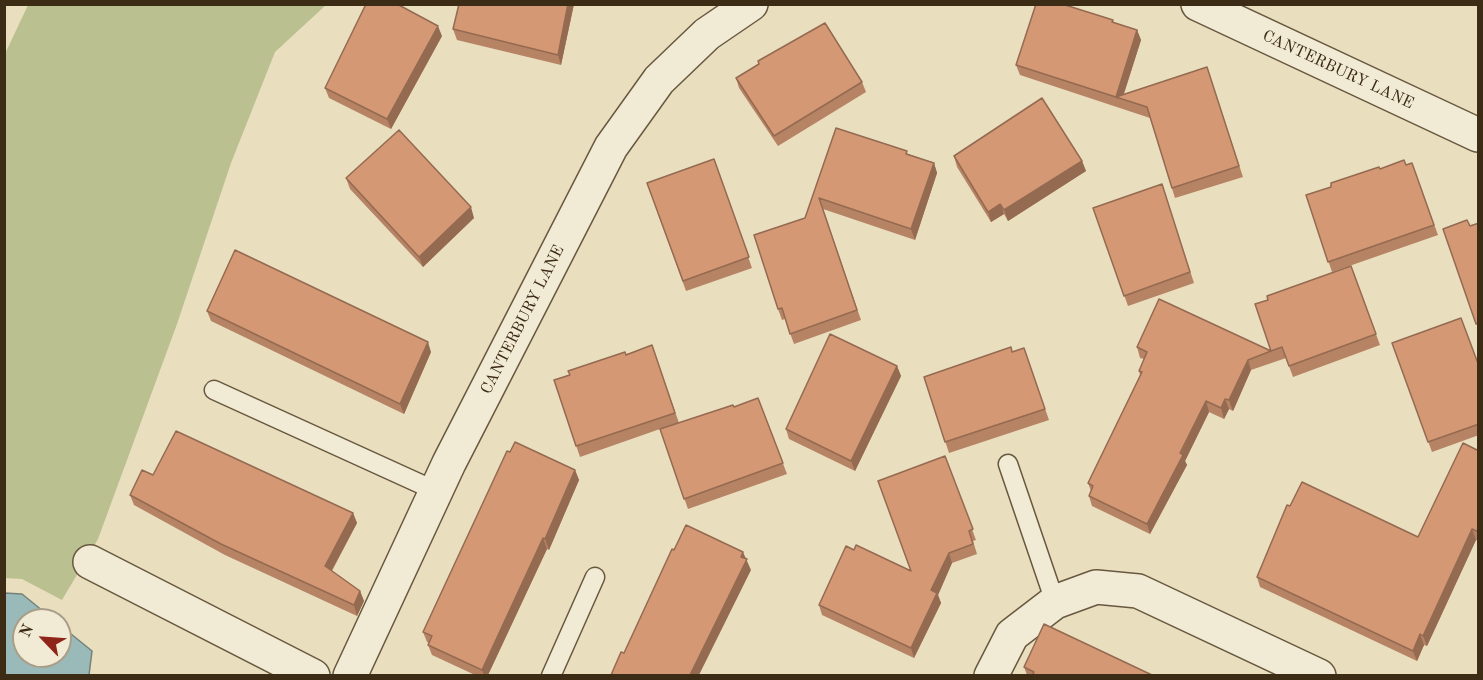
<!DOCTYPE html>
<html>
<head>
<meta charset="utf-8">
<style>
	body { margin:0 }
	#map { position:relative; width:1483px; height:680px; overflow:hidden; background:#e9debe; font-family:"Old Standard TT",serif }
	canvas { display:block }
	.frame { position:absolute; inset:0; border:6px solid #3d2c15; pointer-events:none }
	.north { position:absolute; left:12px; top:608px; width:60px; height:60px; box-sizing:border-box; background:#f1ead5; border:2px solid #a99e88; border-radius:50%; rotate:295deg; font-size:16px; font-weight:700; line-height:24px; text-align:center; color:#3d2c15 }
	.north::after { content:''; display:block; margin:auto; width:21px; height:27px; background:#8f2418; clip-path:polygon(50% 0,100% 100%,50% 72%,0 100%) }
</style>
</head>
<body>
<div id="map">
<canvas width="1483" height="680"></canvas>
<div class="frame"></div>
<div class="north">N</div>
</div>
<script>
const context = document.querySelector('canvas').getContext('2d');
context.lineJoin = 'round';
function fillPath(path, color) { context.fillStyle = color; context.fill(path, 'evenodd'); }
const toPath = rows => new Path2D(rows.map(r => 'M' + r).join(''));
function stroke(path, color, width, dash) { context.strokeStyle = color; context.lineWidth = width; context.lineCap = dash ? 'butt' : 'round'; context.setLineDash(dash || []); context.stroke(path); }
function write(font, color, halo, rows, align = 'center') {
  context.font = font + ' "Old Standard TT",serif'; context.lineWidth = 4.5; context.setLineDash([]); context.textBaseline = 'middle'; context.strokeStyle = halo; context.fillStyle = color; for (const [text, x, y, turn = 0] of rows) {
    context.save(); context.translate(x, y); context.rotate((+turn || 0) * Math.PI / 180); context.textAlign = isNaN(turn) ? turn : align; if (halo) context.strokeText(text, 0, 0); context.fillText(text, 0, 0); context.restore();
  }
}
const green = toPath([
	[28,5,326,5,275,52,231,163,177,324,98,539,62,600,22,579,5,578,4,56]
]);
const water = toPath([
	[4,593,22,594,54,620,24,620,24,656,60,656,60,625,92,651,89,675,5,675,4,593]
]);
const lane = toPath([
	[214,390,436,491],
	[1008,464,1055,602],
	[551,676,595,577]
]);
const street = toPath([
	[1198,4,1478,135],
	[90,562,313,676],
	[350,676,449,463,611,147,659,80,707,34,751,4],
	[991,676,1012,635,1055,602,1096,587,1138,591,1319,676]
]);
const wall = toPath([
	[459,4,574,4,561,65,457,40,453,29],
	[1113,20,1114,23,1137,30,1141,40,1124,94,1207,67,1243,177,1175,198,1150,118,1020,75,1016,65],
	[442,36,391,129,329,98,325,88],
	[736,78,862,82,866,92,778,146,739,88],
	[836,128,934,163,937,173,915,240,823,209,861,320,794,344,785,319,782,320,778,309,805,218],
	[954,156,1082,161,1086,171,1008,221,1004,214,991,222,957,167],
	[714,159,752,268,686,291,647,183],
	[1412,163,1438,235,1332,272,1306,195,1331,187,1380,169,1406,165],
	[346,178,474,218,423,267,350,189],
	[1165,194,1194,283,1128,306,1093,208],
	[1351,266,1380,345,1293,377,1286,358,1251,370,1233,411,1229,409,1224,419,1209,412,1185,461,1187,465,1150,534,1092,506,1089,496,1091,491,1088,483,1140,375,1139,371,1144,359,1140,358,1137,347,1271,351],
	[207,311,431,352,404,414,211,321],
	[1392,343,1479,366,1479,435,1432,452],
	[652,345,679,423,734,407,758,398,787,474,688,509,660,429,580,457,554,380],
	[1024,348,1049,420,949,453,924,377,1012,352],
	[897,366,901,376,855,471,789,439,786,429],
	[1479,451,1479,541,1476,540,1427,646,1424,645,1417,661,1260,587,1257,577,1290,506,1418,537],
	[510,452,575,470,579,480,549,550,547,549,488,675,475,675,432,655,428,645,429,643,427,642,423,632],
	[945,456,976,540,973,541,977,554,952,563,938,595,941,603,914,658,822,615,819,605,854,550,911,571],
	[153,475,353,513,357,523,332,571,360,591,364,601,357,616,225,555,134,505,130,495],
	[1024,667,1152,675,1027,675]
]);
const shadedWall = toPath([
	[568,4,574,4,561,65,558,55],
	[438,26,442,36,391,129,387,119],
	[1137,30,1141,40,1122,99,1116,98],
	[1082,161,1086,171,1008,221,1004,210],
	[934,163,937,173,915,240,911,229],
	[1000,204,1004,214,991,222,988,212],
	[471,207,474,218,423,267,419,257],
	[428,342,431,352,404,414,400,404],
	[1248,360,1251,370,1233,411,1229,400],
	[897,366,901,376,855,471,851,461],
	[1225,399,1229,409,1224,419,1221,408],
	[1206,401,1209,412,1185,461,1187,465,1150,534,1147,524],
	[575,470,579,480,549,550,545,539],
	[353,513,357,523,328,577,325,566],
	[1472,529,1476,540,1427,646,1423,636],
	[543,538,547,549,488,675,484,675,482,670],
	[743,552,751,570,699,675,690,675],
	[949,553,952,563,938,595,941,603,914,658,911,648,931,590],
	[360,591,364,601,357,616,354,605],
	[1420,634,1424,645,1417,661,1413,651]
]);
const building = toPath([
	[366,4,397,4,438,26,387,119,325,88,366,4],
	[459,4,568,4,558,55,453,29,459,4],
	[1036,4,1062,4,1113,20,1112,22,1137,30,1116,97,1207,67,1239,166,1172,188,1147,107,1016,65,1036,4],
	[825,23,862,82,774,136,736,78,759,64,758,61,825,23],
	[1042,98,1082,161,1004,210,1000,204,988,212,954,156,1042,98],
	[836,128,907,151,906,154,934,163,911,229,819,198,857,310,790,334,782,308,778,309,754,235,805,218,836,128],
	[399,130,471,207,419,257,346,178,399,130],
	[714,159,749,257,683,281,647,183,714,159],
	[1404,160,1406,165,1412,163,1434,225,1328,262,1306,195,1331,187,1331,183,1379,167,1380,169,1404,160],
	[1162,184,1190,272,1124,296,1093,208,1162,184],
	[1467,220,1470,226,1479,223,1479,323,1476,324,1443,229,1467,220],
	[235,250,428,342,400,404,207,311,235,250],
	[1351,266,1376,334,1289,366,1282,347,1271,351,1255,304,1268,300,1267,296,1351,266],
	[1159,299,1271,351,1248,360,1229,400,1225,399,1221,408,1206,401,1180,453,1183,455,1147,524,1089,496,1093,486,1088,483,1142,372,1139,371,1147,352,1137,347,1159,299],
	[1461,318,1479,366,1479,424,1428,442,1392,343,1461,318],
	[830,334,897,366,851,461,786,429,830,334],
	[652,345,675,413,576,446,554,380,570,375,568,371,625,352,626,355,652,345],
	[1011,347,1012,352,1024,348,1045,409,945,442,924,377,1011,347],
	[758,398,783,463,684,499,660,429,733,405,734,407,758,398],
	[176,431,353,513,325,566,360,591,354,605,221,544,130,495,142,470,153,475,176,431],
	[515,442,575,470,545,539,543,538,482,670,428,645,432,636,423,632,507,451,510,452,515,442],
	[1463,443,1479,451,1479,532,1472,529,1423,636,1420,634,1413,651,1257,577,1287,505,1290,506,1302,482,1418,537,1463,443],
	[945,456,973,529,969,531,973,544,949,553,931,590,937,593,911,648,819,605,846,546,854,550,856,545,911,571,878,481,945,456],
	[686,525,743,552,741,557,747,559,690,675,611,675,621,652,624,653,672,549,674,550,686,525],
	[1044,624,1152,675,1032,675,1034,672,1024,667,1044,624]
]);
const streetNames = [
	["CANTERBURY LANE",1338,70,25],
	["CANTERBURY LANE",523,320,-63]
];
fillPath(green, '#bac08f');
fillPath(water, '#9ababa');
stroke(water, '#758178', 1.5);
stroke(lane, '#68583f', 21);
stroke(street, '#68583f', 36);
stroke(lane, '#f1ead5', 18);
stroke(street, '#f1ead5', 33);
fillPath(wall, '#b68364');
fillPath(shadedWall, '#946a51');
fillPath(building, '#d49874');
stroke(building, '#946a51', 1.5);
write('16px', '#3d2c15', '#f1ead5', streetNames);
</script>
</body>
</html>
